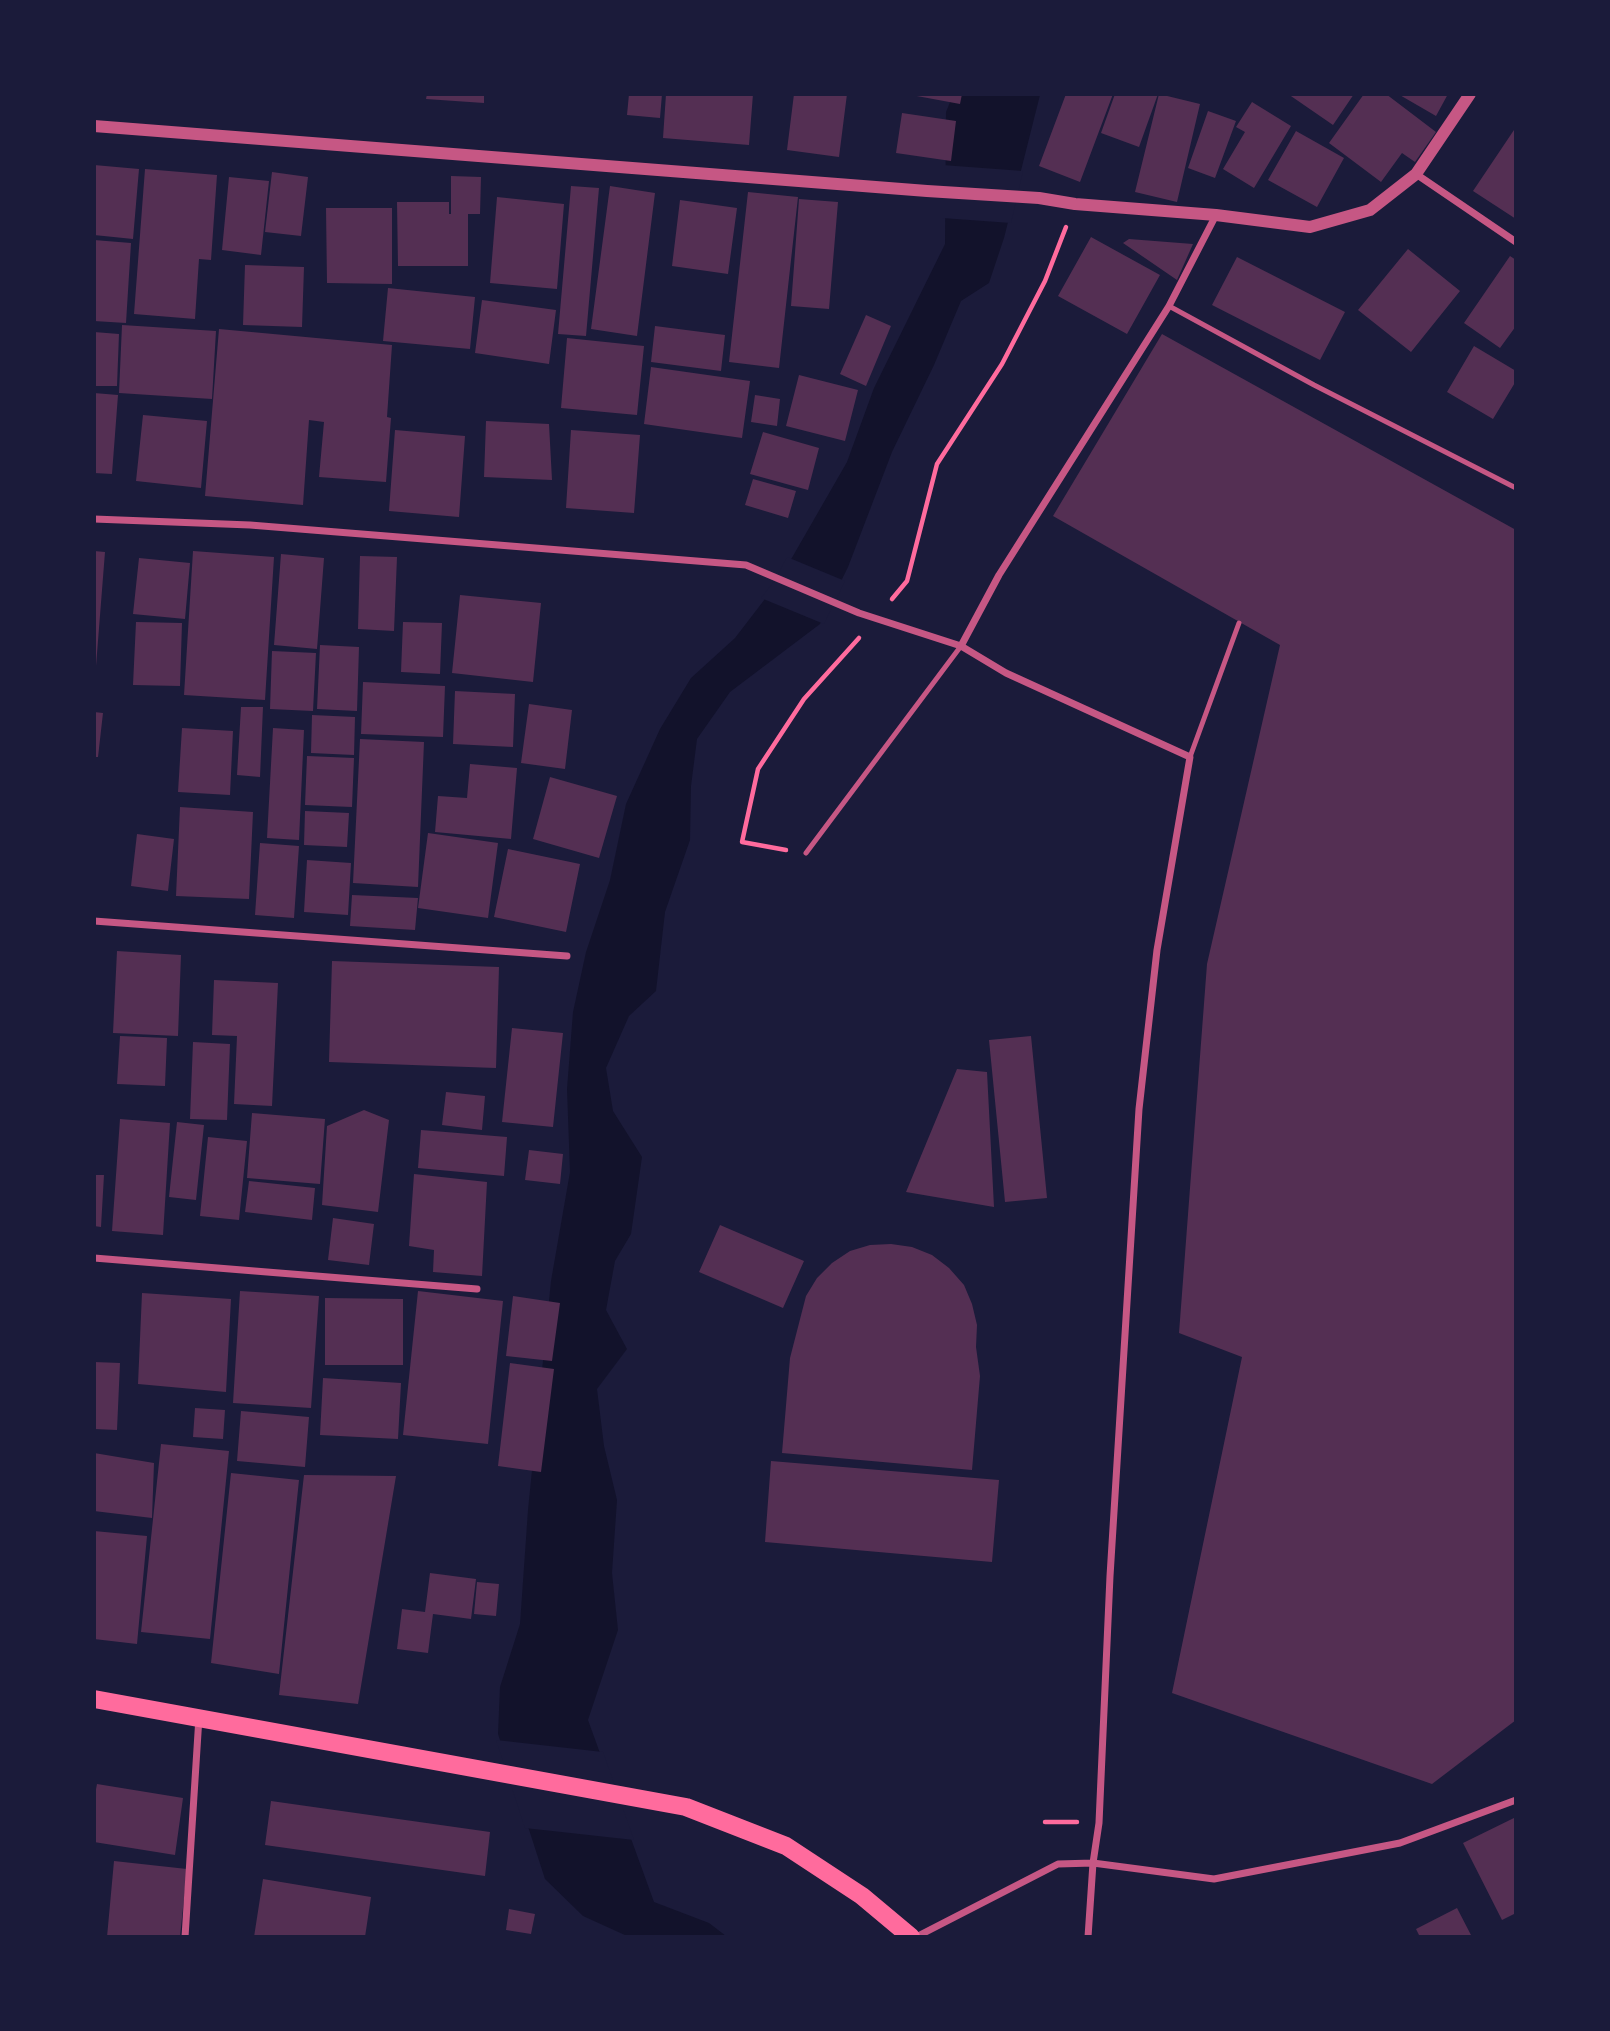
<!DOCTYPE html>
<html>
<head>
<meta charset="utf-8">
<style>
	body { margin:0 }
	#map { position:relative; width:1610px; height:2031px; overflow:hidden; background:#1b1b3a; font-family:"Space Grotesk",sans-serif }
	canvas { display:block }
	.frame { position:absolute; inset:0; border:96px solid #1b1b3a; pointer-events:none }
</style>
</head>
<body>
<div id="map">
<canvas width="1610" height="2031"></canvas>
<div class="frame"></div>
</div>
<script>
const context = document.querySelector('canvas').getContext('2d');
context.lineJoin = 'round';
function fillPath(path, color) { context.fillStyle = color; context.fill(path, 'evenodd'); }
const toPath = rows => new Path2D(rows.map(r => 'M' + r).join(''));
function stroke(path, color, width, dash) { context.strokeStyle = color; context.lineWidth = width; context.lineCap = dash ? 'butt' : 'round'; context.setLineDash(dash || []); context.stroke(path); }
const water = toPath([
	[953,95,1040,95,1004,238,989,283,961,301,934,365,892,452,848,567,820,624,730,692,697,739,691,786,690,840,665,912,656,991,629,1016,606,1068,613,1111,642,1157,631,1234,615,1261,606,1310,627,1349,597,1389,604,1446,617,1500,612,1573,618,1630,588,1720,654,1902,709,1923,726,1936,627,1936,583,1916,545,1879,498,1734,500,1687,520,1624,528,1510,551,1281,570,1172,567,1089,573,1012,586,952,610,880,626,804,660,729,691,678,735,638,778,582,847,462,874,388,945,244,946,112]
]);
const pier = toPath([
	[942,165,1023,171,1011,223,942,218],
	[787,557,845,581,824,624,761,598,775,580],
	[496,1740,603,1752,634,1840,525,1828]
]);
const building = toPath([
	[427,94,484,94,484,103,426,99],
	[629,94,662,94,660,118,627,115],
	[666,94,753,94,749,145,663,138],
	[794,94,847,94,839,157,787,150],
	[906,94,962,94,960,104],
	[1066,94,1113,94,1080,182,1039,166],
	[1115,94,1158,94,1139,147,1101,133],
	[1159,94,1200,104,1177,202,1135,192],
	[1288,94,1354,94,1333,125],
	[1364,94,1386,94,1436,132,1415,162,1402,153,1381,182,1329,143],
	[1398,94,1448,94,1436,116],
	[1252,102,1291,126,1254,188,1223,169,1245,132,1236,127],
	[1208,111,1236,121,1215,178,1188,168],
	[902,113,956,121,951,161,896,153],
	[1516,127,1516,219,1473,191],
	[1296,131,1344,158,1317,207,1268,180],
	[94,165,139,169,133,239,94,235],
	[145,169,217,175,211,260,199,259,195,319,134,314],
	[272,172,308,177,301,236,265,232],
	[451,176,481,177,480,214,468,214,468,266,398,266,397,202,449,202,449,214,451,214],
	[229,177,269,181,261,255,222,250],
	[571,186,599,188,586,336,558,334],
	[610,186,655,193,637,336,591,329],
	[748,192,798,197,779,368,729,362],
	[497,197,564,204,557,289,490,283],
	[799,199,838,202,829,309,791,306],
	[680,200,737,208,728,274,672,266],
	[326,208,392,208,392,284,327,283],
	[1091,237,1160,275,1127,334,1058,296],
	[1129,239,1193,244,1177,280,1123,243],
	[94,240,131,243,126,323,94,321],
	[1408,249,1460,291,1411,352,1358,310],
	[1510,256,1516,260,1516,326,1500,348,1464,323],
	[1237,257,1345,312,1320,360,1212,305],
	[245,265,304,267,302,327,243,325],
	[388,288,475,297,470,349,383,341],
	[482,300,556,310,549,364,475,353],
	[866,315,891,326,866,386,840,374],
	[122,325,216,331,212,399,119,393],
	[655,326,725,335,721,371,651,362],
	[219,329,392,345,387,417,391,418,386,482,319,477,324,422,309,420,303,505,205,496],
	[94,332,119,334,117,386,94,386],
	[1162,334,1516,530,1516,1720,1432,1784,1172,1693,1242,1357,1179,1333,1207,964,1280,645,1053,516],
	[567,338,644,346,637,415,561,408],
	[1474,346,1516,371,1516,381,1493,419,1447,392],
	[651,367,750,381,742,438,644,424],
	[799,375,858,390,845,441,786,426],
	[94,393,118,395,112,474,94,473],
	[755,395,780,399,777,426,751,422],
	[143,415,207,421,201,488,136,481],
	[486,421,549,424,552,480,484,477],
	[395,430,465,436,459,517,389,511],
	[571,430,640,435,634,513,566,508],
	[763,432,819,448,808,490,750,474],
	[753,479,796,491,788,518,745,505],
	[94,551,105,552,96,666,94,666],
	[193,551,274,557,265,700,184,695],
	[281,554,324,558,317,649,274,645],
	[360,556,397,557,394,631,358,629],
	[139,558,190,563,185,619,133,614],
	[460,595,541,603,533,682,452,673],
	[136,622,182,623,180,686,133,685],
	[403,622,442,623,440,674,401,672],
	[320,645,359,647,357,711,317,709],
	[272,651,316,653,313,711,270,709],
	[363,682,445,686,443,737,361,734],
	[455,691,515,694,513,747,453,744],
	[529,704,572,710,565,769,521,763],
	[241,707,263,707,260,777,237,775],
	[94,712,103,713,98,757,94,757],
	[312,715,355,717,354,755,311,753],
	[182,728,233,731,230,795,178,792],
	[273,728,304,730,299,840,267,838],
	[360,739,424,742,418,887,353,883],
	[307,756,354,758,352,807,305,805],
	[470,764,517,768,511,839,435,832,438,796,467,798],
	[550,777,617,796,599,858,533,839],
	[180,807,253,812,249,899,176,896],
	[305,811,349,813,347,847,304,845],
	[428,833,498,843,488,918,418,908],
	[137,834,174,839,168,891,131,886],
	[260,843,299,846,294,918,255,915],
	[508,849,580,864,566,932,494,917],
	[307,860,351,863,348,915,304,912],
	[352,895,418,898,415,930,350,926],
	[117,951,181,955,178,1036,113,1033],
	[332,961,499,967,496,1068,329,1062],
	[214,980,278,983,272,1106,234,1104,237,1036,212,1035],
	[512,1028,563,1033,553,1127,502,1122],
	[120,1036,167,1038,165,1086,117,1084],
	[1031,1036,1047,1198,1005,1202,989,1040],
	[193,1042,230,1044,227,1120,190,1119],
	[957,1069,987,1072,994,1207,906,1192],
	[446,1092,485,1096,482,1130,442,1125],
	[364,1110,389,1120,378,1212,322,1205,327,1126],
	[252,1113,325,1119,320,1184,247,1178],
	[120,1119,170,1123,163,1235,112,1231],
	[177,1122,204,1125,196,1200,169,1197],
	[421,1130,507,1137,504,1176,418,1168],
	[208,1137,247,1141,239,1220,200,1216],
	[529,1150,563,1154,560,1184,525,1180],
	[414,1174,487,1182,482,1276,433,1272,434,1250,409,1246],
	[94,1175,104,1175,101,1227,94,1226],
	[249,1181,315,1188,312,1220,245,1212],
	[333,1218,374,1224,369,1265,328,1260],
	[720,1225,804,1261,783,1308,699,1272],
	[891,1244,912,1247,932,1255,949,1268,964,1285,972,1304,977,1325,976,1347,980,1376,972,1470,782,1453,790,1358,806,1296,817,1278,832,1263,850,1251,870,1245],
	[240,1291,319,1296,311,1408,233,1403],
	[418,1291,503,1301,488,1444,403,1435],
	[142,1293,231,1299,226,1392,138,1384],
	[513,1296,560,1303,552,1361,506,1356],
	[325,1298,403,1299,403,1365,325,1365],
	[94,1362,120,1363,117,1430,94,1429],
	[510,1363,554,1369,541,1472,498,1466],
	[323,1378,401,1383,398,1439,320,1435],
	[195,1408,225,1410,223,1439,193,1437],
	[241,1411,309,1417,305,1467,237,1461],
	[161,1444,229,1451,210,1639,141,1632],
	[94,1453,154,1463,152,1518,94,1511],
	[771,1461,999,1480,992,1562,765,1542],
	[231,1473,299,1480,279,1674,211,1663],
	[304,1475,396,1476,358,1704,279,1695],
	[94,1531,147,1536,137,1644,94,1639],
	[430,1573,476,1579,471,1619,433,1614,428,1653,397,1649,402,1609,425,1612],
	[477,1582,499,1584,496,1616,474,1614],
	[97,1784,183,1798,175,1855,94,1842,94,1800],
	[271,1801,490,1832,485,1876,265,1845],
	[1516,1817,1516,1913,1502,1920,1463,1843],
	[114,1861,187,1869,180,1937,107,1937],
	[263,1879,371,1897,365,1937,254,1937],
	[1457,1908,1472,1937,1420,1937,1416,1929],
	[509,1909,535,1914,531,1934,506,1930]
]);
const path = toPath([
	[892,599,907,581,937,464,1002,364,1045,281,1066,227],
	[786,850,742,842,758,769,804,699,859,638],
	[1045,1822,1077,1822]
]);
const service = toPath([
	[1169,306,1314,385,1516,488],
	[1190,757,1239,623],
	[806,853,961,646]
]);
const minor = toPath([
	[1416,174,1516,242],
	[94,519,250,525,746,565,859,613,961,646,1006,673,1190,757,1157,950,1139,1109,1110,1576,1099,1823,1093,1863,1088,1937],
	[961,646,999,575,1169,306,1216,215],
	[94,921,567,956],
	[94,1258,477,1289],
	[185,1937,199,1717],
	[916,1937,1058,1864,1093,1863,1214,1879,1400,1843,1516,1800]
]);
const tertiary = toPath([
	[94,126,927,191,1039,198,1075,204,1216,215,1310,227,1370,210,1416,174,1470,94]
]);
const primary = toPath([
	[94,1699,686,1807,786,1846,862,1896,911,1937]
]);
fillPath(water, '#12122b');
fillPath(pier, '#1b1b3a');
fillPath(building, '#542f53');
stroke(path, '#ff6b9d', 4.5);
stroke(service, '#c65784', 5);
stroke(minor, '#c65784', 7);
stroke(tertiary, '#c65784', 12);
stroke(primary, '#ff6b9d', 18);
</script>
</body>
</html>
